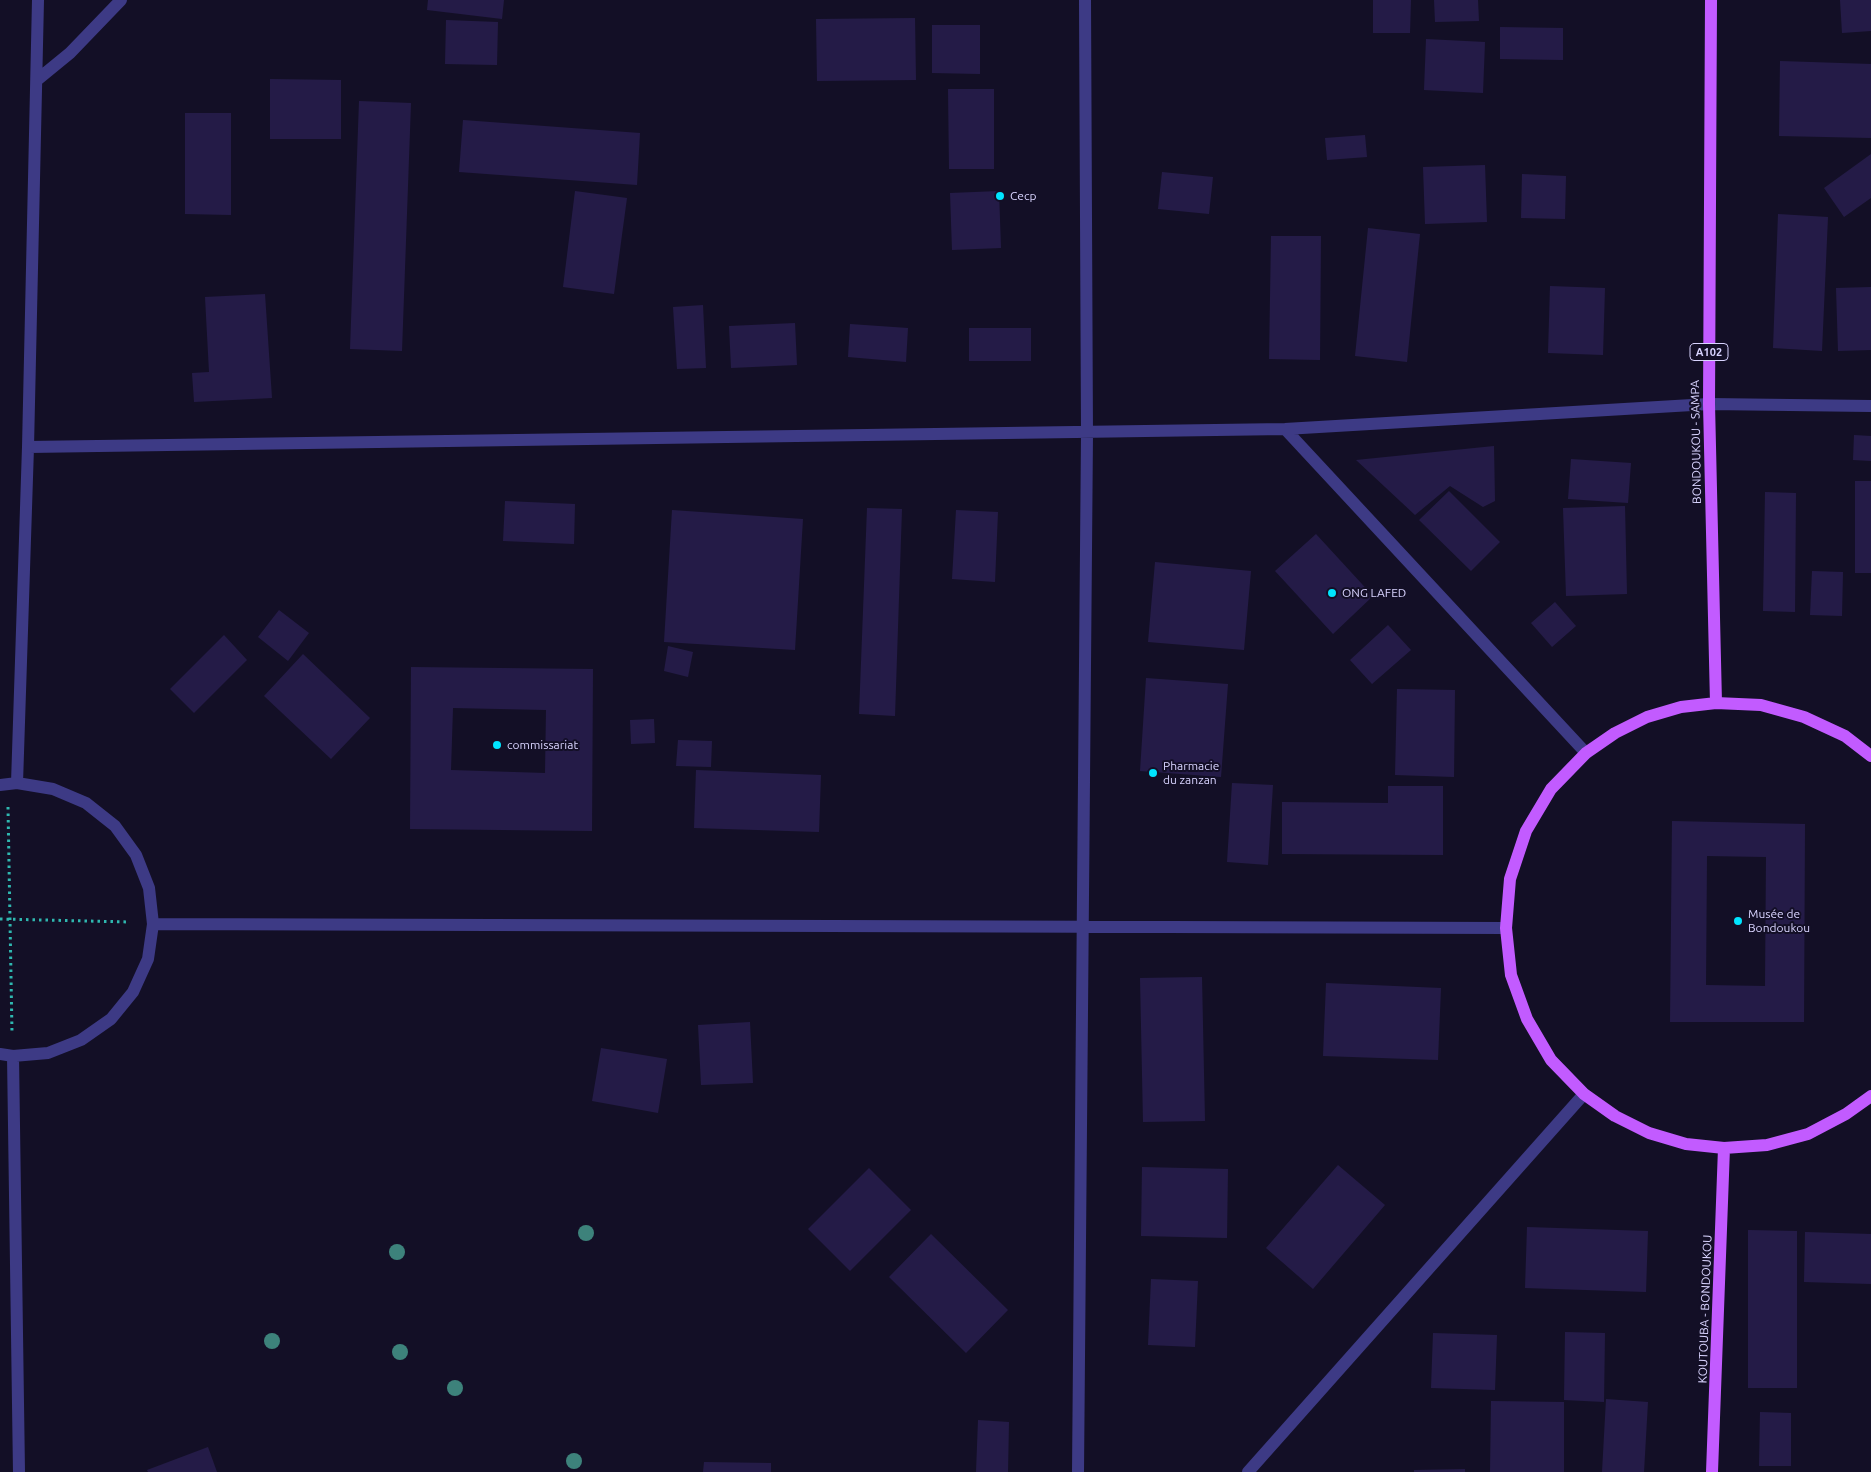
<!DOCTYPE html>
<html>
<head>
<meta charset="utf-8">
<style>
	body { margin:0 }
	canvas { display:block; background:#130f26 }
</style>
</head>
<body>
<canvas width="1871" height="1472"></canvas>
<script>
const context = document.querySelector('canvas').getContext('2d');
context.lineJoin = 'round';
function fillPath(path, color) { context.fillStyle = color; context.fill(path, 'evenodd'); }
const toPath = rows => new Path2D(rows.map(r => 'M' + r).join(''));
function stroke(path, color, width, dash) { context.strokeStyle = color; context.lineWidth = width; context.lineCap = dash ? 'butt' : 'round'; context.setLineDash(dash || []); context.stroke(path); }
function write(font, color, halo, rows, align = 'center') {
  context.font = font + ' Ubuntu,sans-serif'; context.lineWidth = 4; context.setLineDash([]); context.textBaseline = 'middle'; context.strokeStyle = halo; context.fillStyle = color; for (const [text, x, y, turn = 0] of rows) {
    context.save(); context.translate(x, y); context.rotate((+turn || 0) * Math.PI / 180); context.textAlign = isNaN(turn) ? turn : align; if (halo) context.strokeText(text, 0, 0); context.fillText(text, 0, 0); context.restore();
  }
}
const building = toPath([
	[428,0,504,0,502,19,427,10],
	[1373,0,1411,0,1410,33,1373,33],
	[1434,0,1478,0,1479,21,1435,22],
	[1840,0,1871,0,1871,31,1842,33],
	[915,18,916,80,817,81,816,19],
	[446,20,498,22,497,65,445,64],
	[932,25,980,25,980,74,932,73],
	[1500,27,1563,28,1563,60,1500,59],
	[1426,39,1485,42,1483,93,1424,90],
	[1780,61,1871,64,1871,138,1779,136],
	[270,79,341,80,341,139,270,139],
	[948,89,994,89,994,169,949,169],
	[359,101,411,103,402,351,350,349],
	[185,113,231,113,231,215,185,214],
	[463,120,640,133,637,185,459,172],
	[1365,135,1367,157,1327,160,1325,138],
	[1871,154,1871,198,1844,217,1824,188],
	[1485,165,1487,222,1425,224,1423,167],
	[1162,172,1213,177,1209,214,1158,209],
	[1522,174,1566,176,1565,219,1521,218],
	[575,191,627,198,614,294,563,287],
	[999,191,1001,248,952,250,950,193],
	[1778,214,1828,217,1822,351,1773,348],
	[1368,228,1420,234,1407,362,1355,356],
	[1271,236,1321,236,1320,360,1269,359],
	[1550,286,1605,288,1603,355,1548,353],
	[1871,287,1871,350,1838,351,1836,288],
	[265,294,272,398,194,402,192,373,209,372,205,297],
	[703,305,706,368,677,369,673,307],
	[795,323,797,365,731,368,729,326],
	[850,324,908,328,906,362,848,357],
	[969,328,1031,328,1031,361,969,361],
	[1854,435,1871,436,1871,461,1853,460],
	[1494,446,1495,501,1483,507,1450,486,1415,515,1356,460],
	[1571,459,1631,463,1628,503,1568,499],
	[1855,481,1871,481,1871,573,1855,573],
	[1449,491,1500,542,1471,571,1419,520],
	[1765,492,1796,493,1795,612,1763,611],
	[505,501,575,504,574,544,503,541],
	[1625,506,1627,594,1566,596,1563,508],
	[867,508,902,509,895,716,859,714],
	[672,510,803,519,795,650,664,642],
	[956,510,998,512,995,582,952,579],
	[1316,534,1373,596,1333,634,1275,571],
	[1155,562,1251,571,1244,650,1148,642],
	[1812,571,1843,572,1842,616,1810,615],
	[1555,602,1576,626,1552,647,1531,623],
	[279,610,309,633,288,661,258,637],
	[1388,625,1411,650,1372,684,1350,660],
	[224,635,247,660,194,713,170,689],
	[668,646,693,652,688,677,664,671],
	[303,654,370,718,331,759,264,696],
	[411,667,593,669,592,831,410,829],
	[453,708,546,710,545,773,451,770],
	[1146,678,1228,684,1221,777,1140,771],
	[1397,689,1455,690,1454,777,1395,775],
	[654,719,655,743,631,744,630,720],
	[678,740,712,741,711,767,676,766],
	[696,770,821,775,819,832,694,828],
	[1232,783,1273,785,1268,865,1227,862],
	[1388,786,1443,786,1443,855,1282,854,1282,802,1388,803],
	[1672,821,1805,824,1804,1022,1670,1022],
	[1707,856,1766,857,1765,986,1706,985],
	[1202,977,1205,1121,1143,1122,1140,978],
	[1326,983,1441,988,1438,1060,1323,1056],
	[750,1022,753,1083,701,1085,698,1025],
	[601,1048,667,1059,658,1113,592,1101],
	[1338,1165,1385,1205,1313,1289,1266,1248],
	[1142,1167,1228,1169,1227,1238,1141,1236],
	[869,1168,911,1210,850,1271,808,1229],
	[1527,1227,1648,1231,1646,1292,1525,1288],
	[1748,1230,1797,1231,1797,1388,1748,1388],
	[1805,1232,1871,1234,1871,1284,1804,1282],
	[931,1234,1008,1310,966,1353,889,1277],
	[1151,1279,1198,1281,1195,1347,1148,1345],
	[1565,1332,1605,1333,1604,1402,1564,1400],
	[1433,1333,1497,1335,1495,1390,1431,1388],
	[1606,1399,1648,1402,1644,1472,1602,1472],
	[1491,1401,1564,1402,1564,1472,1490,1472],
	[1760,1412,1791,1413,1791,1466,1759,1466],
	[978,1420,1009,1422,1008,1472,976,1472],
	[208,1447,217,1472,148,1472,147,1470],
	[704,1462,771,1463,771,1472,703,1472],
	[1465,1469,1465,1472,1414,1472,1414,1470]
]);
const path = toPath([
	[8,807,12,1033],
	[0,919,130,922]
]);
const minor = toPath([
	[37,80,70,53,121,0],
	[1285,429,1586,753],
	[28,447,1285,429,1709,404,1871,406],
	[17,783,28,447,38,0],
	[0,785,17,783,53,789,86,803,115,826,136,855,149,888,153,924,148,959,133,992,111,1019,81,1040,48,1053,13,1056,0,1054],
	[153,924,1506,928],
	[13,1056,19,1472],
	[1078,1472,1087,434,1085,0],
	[1248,1472,1584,1094]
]);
const primary = toPath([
	[1711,0,1709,404,1716,703],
	[1871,756,1845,736,1804,717,1761,705,1716,703,1681,707,1647,717,1615,733,1586,753,1551,789,1526,831,1510,879,1506,928,1511,975,1527,1019,1551,1060,1584,1094,1615,1116,1649,1133,1686,1144,1724,1148,1767,1145,1808,1134,1846,1114,1871,1096],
	[1712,1472,1724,1148]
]);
const trees = [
	[586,1233],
	[397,1252],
	[272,1341],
	[400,1352],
	[455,1388],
	[574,1461]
];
const markers = [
	[1000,196,5,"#00e5ff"],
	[1332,593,5,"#00e5ff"],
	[497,745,5,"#00e5ff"],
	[1153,773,5,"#00e5ff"],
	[1738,921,5,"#00e5ff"]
];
const shields = [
	[1709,352,38]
];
const shieldNames = [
	["A102",1709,352]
];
const poiNames = [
	["Cecp",1010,196],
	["ONG LAFED",1342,593],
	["commissariat",507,745],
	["Pharmacie",1163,766],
	["du zanzan",1163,780],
	["Musée de",1748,914],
	["Bondoukou",1748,928]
];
const streetNames = [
	["BONDOUKOU - SAMPA",1696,442,-91],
	["KOUTOUBA - BONDOUKOU",1705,1309,-88]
];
fillPath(building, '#241b47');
stroke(path, '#2fb8b0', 3, [2.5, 4]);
stroke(minor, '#3d3a85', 12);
stroke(primary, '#c25bff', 12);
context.fillStyle = '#3d827b';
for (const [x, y] of trees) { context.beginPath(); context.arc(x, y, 8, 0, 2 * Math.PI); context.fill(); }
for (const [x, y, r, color] of markers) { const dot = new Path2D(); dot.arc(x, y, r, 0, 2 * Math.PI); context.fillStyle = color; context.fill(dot); stroke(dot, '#130f26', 2); }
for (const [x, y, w] of shields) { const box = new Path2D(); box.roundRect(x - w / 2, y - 8.5, w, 17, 4); context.fillStyle = '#130f26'; context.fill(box); stroke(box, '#d9d4ff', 1); }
write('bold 11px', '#d9d4ff', null, shieldNames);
write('12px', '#d9d4ff', '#130f26', poiNames, 'left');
write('12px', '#d9d4ff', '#130f26', streetNames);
</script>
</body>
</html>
